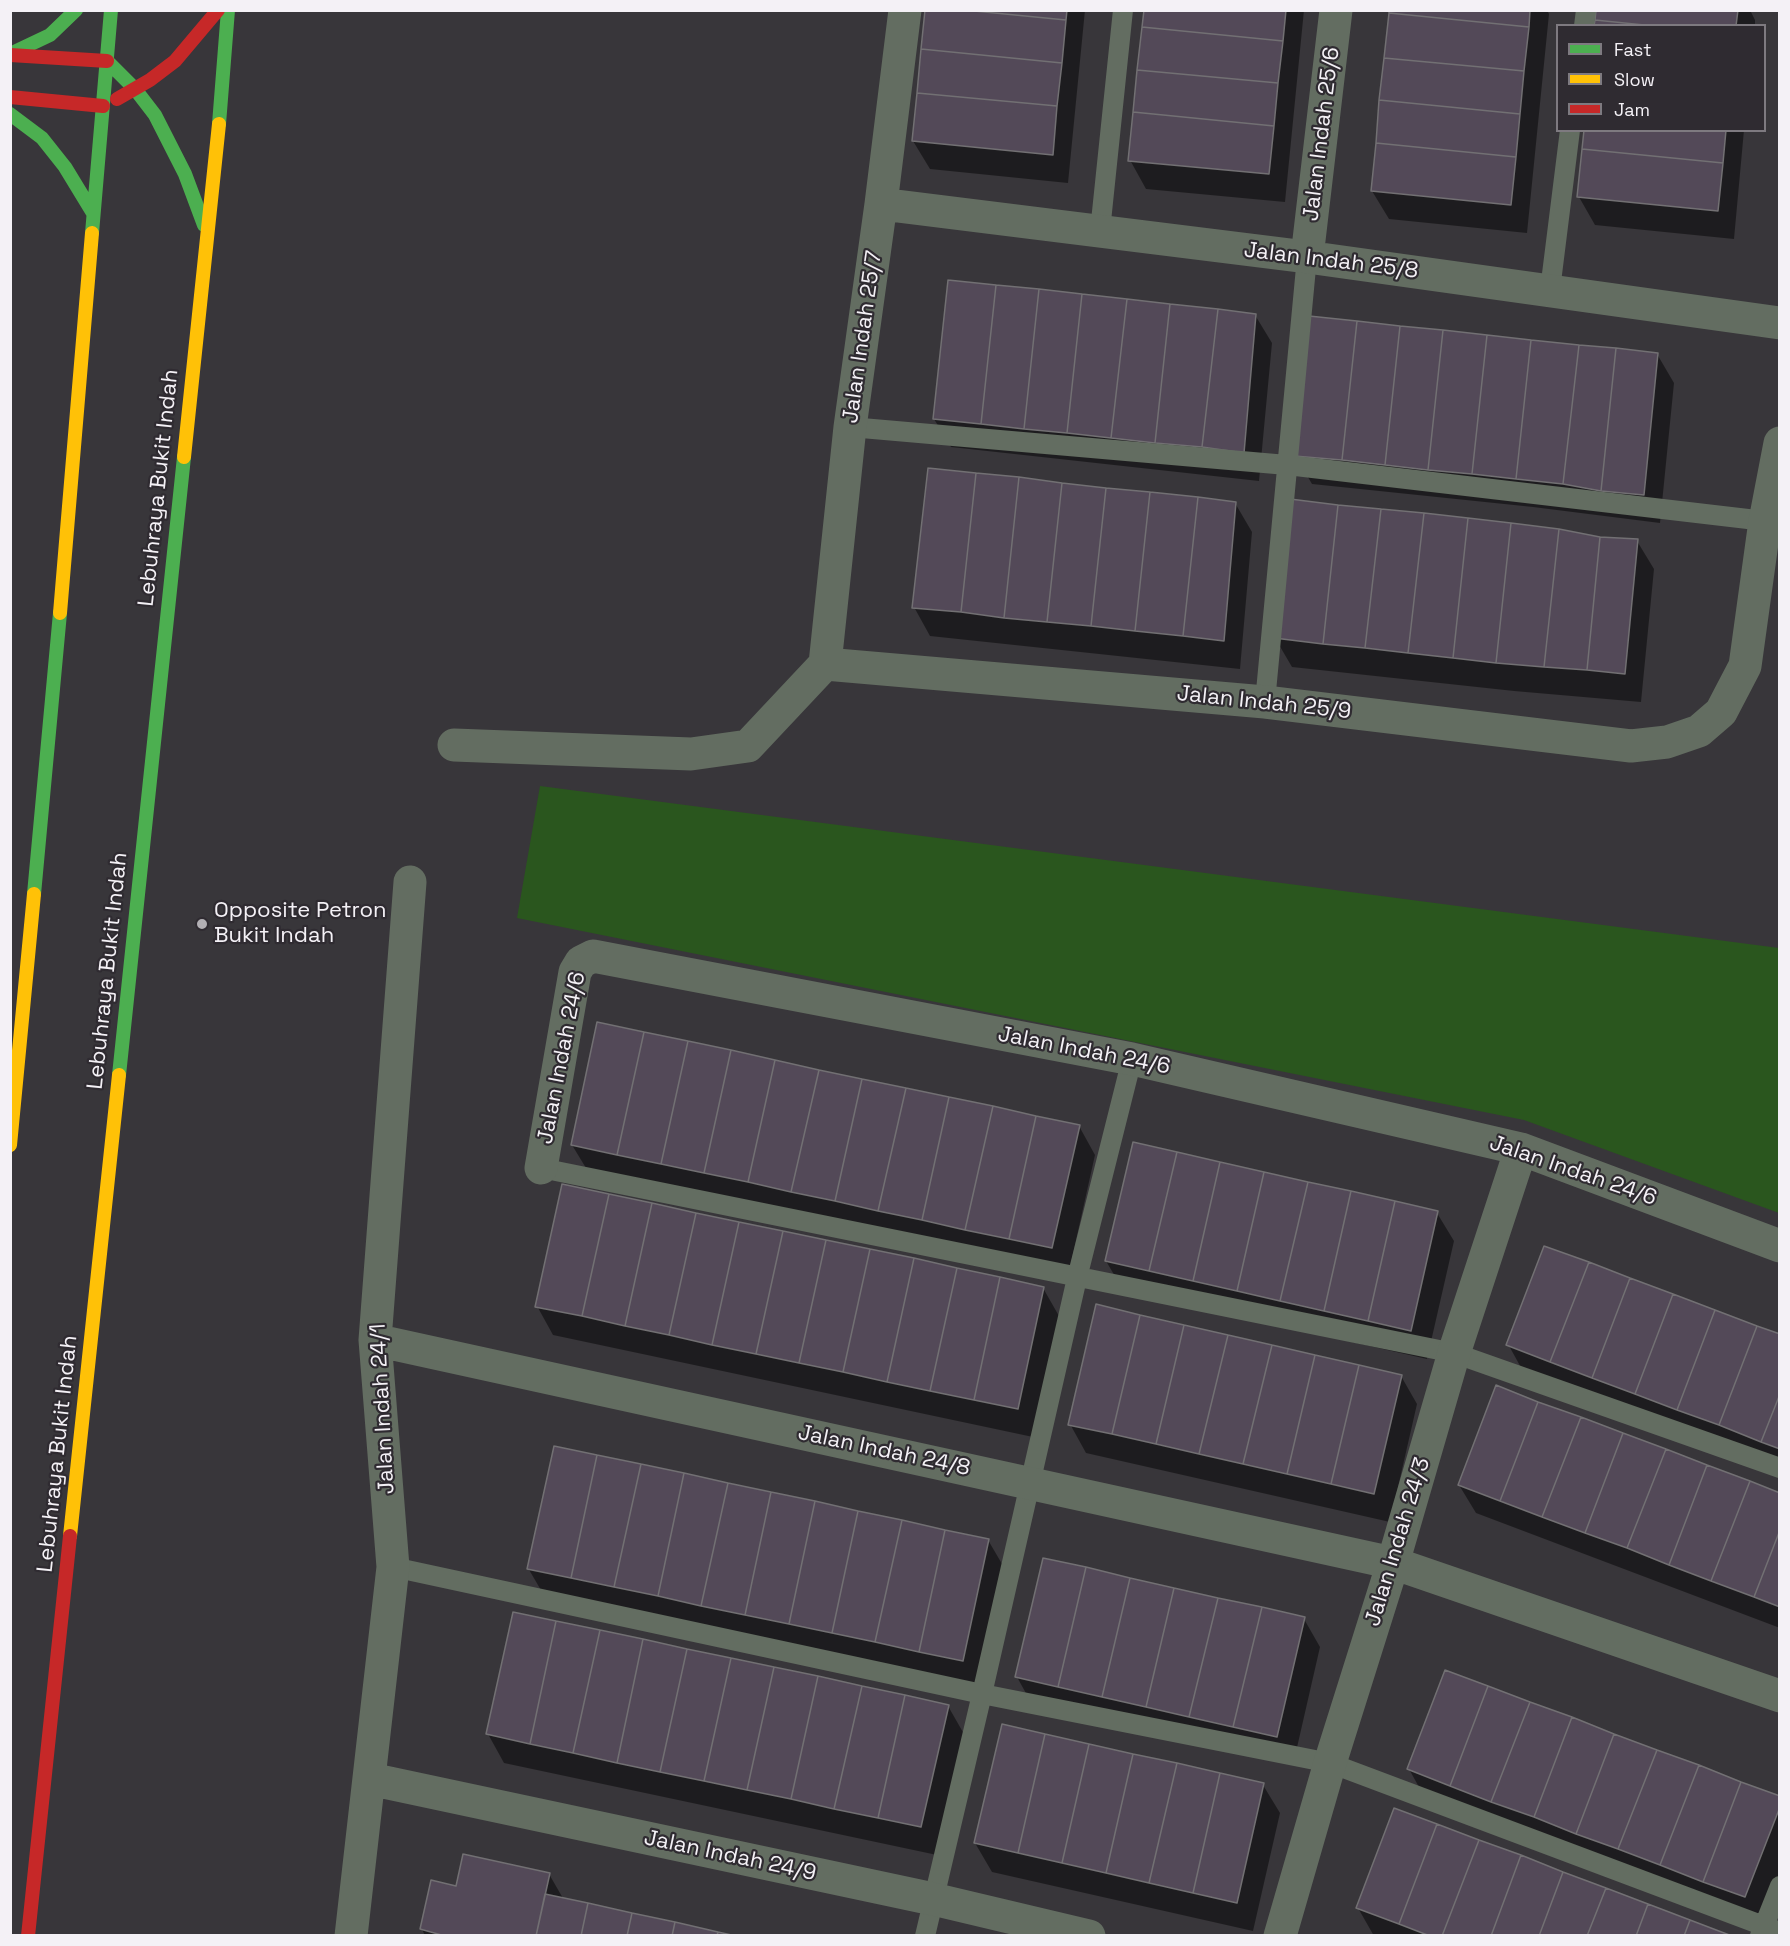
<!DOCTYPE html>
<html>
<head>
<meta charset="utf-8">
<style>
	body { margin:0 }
	#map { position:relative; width:1790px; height:1946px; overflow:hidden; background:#38363a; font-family:"Space Grotesk",sans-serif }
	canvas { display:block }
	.frame { position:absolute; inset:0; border:12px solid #f4f1f6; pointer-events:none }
	.legend { position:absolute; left:1556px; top:24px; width:210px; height:108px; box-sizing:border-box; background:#2f2b31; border:2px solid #7e7a80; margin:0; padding:8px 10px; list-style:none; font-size:18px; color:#f4f1f6 }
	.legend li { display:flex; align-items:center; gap:12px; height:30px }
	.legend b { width:30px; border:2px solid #7e7a80 }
</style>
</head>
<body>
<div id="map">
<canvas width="1790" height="1946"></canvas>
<div class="frame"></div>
<ul class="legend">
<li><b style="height:8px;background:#4caf50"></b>Fast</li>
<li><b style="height:8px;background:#ffc107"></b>Slow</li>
<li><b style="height:8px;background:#c62828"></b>Jam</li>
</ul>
</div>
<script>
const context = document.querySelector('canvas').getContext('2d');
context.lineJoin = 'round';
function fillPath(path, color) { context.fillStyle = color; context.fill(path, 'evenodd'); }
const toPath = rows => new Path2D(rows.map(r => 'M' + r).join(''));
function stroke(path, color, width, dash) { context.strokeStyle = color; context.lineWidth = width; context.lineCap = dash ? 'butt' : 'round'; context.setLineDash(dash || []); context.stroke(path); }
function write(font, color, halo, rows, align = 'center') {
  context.font = font + ' "Space Grotesk",sans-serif'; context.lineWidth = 4.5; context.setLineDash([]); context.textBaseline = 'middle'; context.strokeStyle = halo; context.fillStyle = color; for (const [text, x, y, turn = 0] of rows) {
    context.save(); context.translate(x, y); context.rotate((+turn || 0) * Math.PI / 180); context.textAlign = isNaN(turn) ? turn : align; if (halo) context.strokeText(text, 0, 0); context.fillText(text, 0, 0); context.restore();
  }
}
const green = toPath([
	[540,786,1779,948,1779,1213,1524,1120,517,918]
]);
const shadow = toPath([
	[927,10,1085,10,1068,183,930,169,913,141],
	[1145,10,1304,10,1285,202,1146,189,1130,160],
	[1391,10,1547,10,1549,14,1527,233,1389,219,1372,191],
	[1598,10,1750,10,1755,20,1755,26,1596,26],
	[1585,130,1744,130,1734,239,1595,225,1579,197],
	[1255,315,1272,343,1259,481,951,447,934,419],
	[1657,354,1674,383,1660,523,1533,507,1312,484,1295,455],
	[1235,503,1252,532,1240,669,930,636,914,607],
	[1599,538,1637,541,1654,569,1641,702,1514,691,1292,667,1275,638],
	[1079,1126,1095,1155,1068,1276,589,1173,572,1145],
	[1437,1213,1454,1241,1427,1359,1123,1290,1106,1261],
	[1043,1288,1059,1316,1033,1437,553,1335,537,1306],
	[1780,1336,1780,1470,1524,1373,1508,1344],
	[1401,1376,1417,1404,1390,1522,1086,1453,1070,1424],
	[1459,1485,1780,1494,1780,1628,1476,1513],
	[988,1540,1005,1569,979,1689,545,1597,528,1568],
	[1304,1619,1320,1647,1293,1765,1033,1706,1017,1677],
	[948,1706,964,1734,937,1855,504,1763,488,1734],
	[1409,1769,1780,1798,1780,1877,1761,1925,1425,1798],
	[1263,1785,1280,1813,1253,1931,992,1872,975,1843],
	[549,1874,564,1900,731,1936,425,1936,422,1929],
	[1358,1908,1728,1936,1374,1936]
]);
const building = toPath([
	[925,10,964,10,1066,20,1062,63,921,49,925,10],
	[964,10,1067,10,1066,20,964,10],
	[1144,10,1286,10,1283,41,1142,27,1144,10],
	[1389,10,1530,10,1529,27,1389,13,1389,10],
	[1596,10,1738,10,1736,26,1654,26,1595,20,1596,10],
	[1389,13,1529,27,1524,71,1384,58,1389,13],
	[1595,20,1654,26,1594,26,1595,20],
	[1142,27,1283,41,1278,83,1137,70,1142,27],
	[921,49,1062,63,1057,106,917,93,921,49],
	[1384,58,1524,71,1520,114,1379,100,1384,58],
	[1137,70,1278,83,1274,126,1133,112,1137,70],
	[917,93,1057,106,1053,155,912,141,917,93],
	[1379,100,1520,114,1516,157,1376,143,1379,100],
	[1133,112,1274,126,1269,174,1128,161,1133,112],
	[1584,130,1726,130,1723,163,1582,149,1584,130],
	[1376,143,1516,157,1511,205,1371,191,1376,143],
	[1582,149,1723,163,1718,211,1577,197,1582,149],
	[948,280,996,285,981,424,933,419,948,280],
	[996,285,1039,289,1024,429,981,424,996,285],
	[1039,289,1082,294,1067,433,1024,429,1039,289],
	[1082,294,1127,299,1111,438,1067,433,1082,294],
	[1127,299,1170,304,1155,443,1111,438,1127,299],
	[1170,304,1218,309,1202,447,1155,443,1170,304],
	[1218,309,1256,314,1244,453,1202,447,1218,309],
	[1309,316,1357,321,1342,460,1294,456,1309,316],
	[1357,321,1400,326,1385,465,1342,460,1357,321],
	[1400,326,1443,330,1428,470,1385,465,1400,326],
	[1443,330,1487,335,1472,474,1428,470,1443,330],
	[1487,335,1531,340,1516,479,1472,474,1487,335],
	[1531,340,1579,345,1563,484,1516,479,1531,340],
	[1579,345,1616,348,1601,491,1563,484,1579,345],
	[1616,348,1658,353,1644,495,1601,491,1616,348],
	[928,468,976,473,961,612,912,608,928,468],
	[976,473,1019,477,1004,618,961,612,976,473],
	[1019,477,1062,483,1047,622,1004,618,1019,477],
	[1062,483,1106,488,1091,626,1047,622,1062,483],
	[1106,488,1150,492,1135,631,1091,626,1106,488],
	[1150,492,1198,497,1183,636,1135,631,1150,492],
	[1198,497,1236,502,1224,641,1183,636,1198,497],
	[1290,499,1338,505,1323,644,1274,638,1290,499],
	[1338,505,1381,509,1365,648,1323,644,1338,505],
	[1381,509,1424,513,1408,653,1365,648,1381,509],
	[1424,513,1468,518,1453,658,1408,653,1424,513],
	[1468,518,1511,523,1496,663,1453,658,1468,518],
	[1511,523,1559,529,1544,667,1496,663,1511,523],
	[1559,529,1600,537,1587,670,1544,667,1559,529],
	[1600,537,1638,539,1625,674,1587,670,1600,537],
	[597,1022,644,1032,617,1155,571,1145,597,1022],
	[644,1032,688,1041,661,1164,617,1155,644,1032],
	[688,1041,731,1050,704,1173,661,1164,688,1041],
	[731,1050,775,1060,748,1182,704,1173,731,1050],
	[775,1060,819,1070,791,1192,748,1182,775,1060],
	[819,1070,862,1079,835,1201,791,1192,819,1070],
	[862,1079,906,1088,878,1211,835,1201,862,1079],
	[906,1088,949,1097,922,1220,878,1211,906,1088],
	[949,1097,993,1106,965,1230,922,1220,949,1097],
	[993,1106,1036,1116,1009,1239,965,1230,993,1106],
	[1036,1116,1080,1125,1052,1248,1009,1239,1036,1116],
	[1133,1142,1177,1152,1149,1271,1105,1261,1133,1142],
	[1177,1152,1220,1162,1193,1281,1149,1271,1177,1152],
	[1220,1162,1264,1172,1237,1291,1193,1281,1220,1162],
	[1264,1172,1308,1182,1280,1301,1237,1291,1264,1172],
	[1308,1182,1351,1191,1324,1311,1280,1301,1308,1182],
	[562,1184,609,1194,582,1316,535,1307,562,1184],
	[1351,1191,1395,1201,1368,1321,1324,1311,1351,1191],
	[609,1194,652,1203,625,1326,582,1316,609,1194],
	[1395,1201,1438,1211,1411,1331,1368,1321,1395,1201],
	[652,1203,696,1213,669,1335,625,1326,652,1203],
	[696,1213,739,1222,712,1345,669,1335,696,1213],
	[739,1222,783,1231,756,1354,712,1345,739,1222],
	[783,1231,826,1240,799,1363,756,1354,783,1231],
	[826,1240,870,1249,843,1372,799,1363,826,1240],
	[1544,1246,1589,1262,1550,1362,1506,1345,1544,1246],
	[870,1249,914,1258,887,1382,843,1372,870,1249],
	[914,1258,957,1268,930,1391,887,1382,914,1258],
	[1589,1262,1630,1278,1592,1378,1550,1362,1589,1262],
	[957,1268,1000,1277,974,1400,930,1391,957,1268],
	[1000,1277,1044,1287,1018,1409,974,1400,1000,1277],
	[1630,1278,1673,1294,1635,1394,1592,1378,1630,1278],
	[1673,1294,1715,1310,1677,1410,1635,1394,1673,1294],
	[1096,1304,1140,1315,1112,1434,1068,1425,1096,1304],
	[1715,1310,1757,1326,1719,1425,1677,1410,1715,1310],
	[1140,1315,1184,1325,1156,1444,1112,1434,1140,1315],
	[1184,1325,1228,1335,1199,1454,1156,1444,1184,1325],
	[1757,1326,1780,1334,1780,1394,1761,1442,1719,1425,1757,1326],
	[1228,1335,1272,1345,1243,1464,1199,1454,1228,1335],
	[1272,1345,1315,1355,1287,1474,1243,1464,1272,1345],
	[1315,1355,1359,1365,1331,1484,1287,1474,1315,1355],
	[1359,1365,1402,1375,1374,1494,1331,1484,1359,1365],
	[1496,1385,1538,1402,1500,1501,1458,1485,1496,1385],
	[1780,1394,1780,1449,1761,1442,1780,1394],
	[1538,1402,1581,1417,1542,1517,1500,1501,1538,1402],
	[1581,1417,1623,1433,1585,1533,1542,1517,1581,1417],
	[1623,1433,1666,1449,1627,1548,1585,1533,1623,1433],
	[554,1446,597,1455,571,1578,527,1569,554,1446],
	[1666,1449,1707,1465,1669,1565,1627,1548,1666,1449],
	[597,1455,641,1464,614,1587,571,1578,597,1455],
	[641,1464,684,1473,658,1596,614,1587,641,1464],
	[1707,1465,1750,1481,1711,1581,1669,1565,1707,1465],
	[684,1473,728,1483,701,1606,658,1596,684,1473],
	[1750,1481,1780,1493,1780,1530,1754,1597,1711,1581,1750,1481],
	[728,1483,771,1492,745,1615,701,1606,728,1483],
	[771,1492,815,1501,789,1624,745,1615,771,1492],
	[815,1501,858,1511,832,1633,789,1624,815,1501],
	[858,1511,902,1520,875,1642,832,1633,858,1511],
	[902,1520,945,1530,919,1652,875,1642,902,1520],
	[945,1530,989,1539,963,1661,919,1652,945,1530],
	[1780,1530,1780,1607,1754,1597,1780,1530],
	[1043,1558,1086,1567,1058,1687,1015,1677,1043,1558],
	[1086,1567,1130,1578,1102,1697,1058,1687,1086,1567],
	[1130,1578,1174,1588,1146,1707,1102,1697,1130,1578],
	[1174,1588,1218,1598,1189,1717,1146,1707,1174,1588],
	[1218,1598,1262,1607,1233,1727,1189,1717,1218,1598],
	[1262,1607,1305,1617,1277,1737,1233,1727,1262,1607],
	[513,1612,556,1621,530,1744,486,1734,513,1612],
	[556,1621,600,1630,573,1753,530,1744,556,1621],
	[600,1630,643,1639,617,1763,573,1753,600,1630],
	[643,1639,687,1649,660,1772,617,1763,643,1639],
	[687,1649,731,1658,704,1781,660,1772,687,1649],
	[731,1658,774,1667,747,1790,704,1781,731,1658],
	[774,1667,818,1676,791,1799,747,1790,774,1667],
	[1445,1670,1488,1686,1450,1786,1407,1769,1445,1670],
	[818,1676,862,1686,834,1809,791,1799,818,1676],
	[862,1686,905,1695,878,1818,834,1809,862,1686],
	[1488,1686,1530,1702,1491,1802,1450,1786,1488,1686],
	[905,1695,949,1705,921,1827,878,1818,905,1695],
	[1530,1702,1572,1717,1534,1817,1491,1802,1530,1702],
	[1572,1717,1614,1734,1576,1834,1534,1817,1572,1717],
	[1002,1724,1045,1734,1018,1853,974,1843,1002,1724],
	[1045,1734,1089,1744,1062,1863,1018,1853,1045,1734],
	[1614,1734,1657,1750,1618,1849,1576,1834,1614,1734],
	[1089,1744,1133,1754,1106,1873,1062,1863,1089,1744],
	[1657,1750,1699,1765,1660,1865,1618,1849,1657,1750],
	[1133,1754,1177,1763,1149,1883,1106,1873,1133,1754],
	[1177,1763,1220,1773,1193,1893,1149,1883,1177,1763],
	[1699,1765,1741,1782,1703,1882,1660,1865,1699,1765],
	[1220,1773,1264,1783,1237,1903,1193,1893,1220,1773],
	[1741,1782,1780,1796,1780,1807,1745,1897,1703,1882,1741,1782],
	[1394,1808,1437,1824,1399,1924,1356,1908,1394,1808],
	[1437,1824,1479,1840,1442,1936,1430,1936,1399,1924,1437,1824],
	[1479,1840,1521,1855,1491,1936,1442,1936,1479,1840],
	[463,1854,550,1873,536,1936,445,1936,420,1929,431,1880,456,1886,463,1854],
	[1521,1855,1563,1872,1539,1936,1491,1936,1521,1855],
	[1563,1872,1606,1888,1587,1936,1539,1936,1563,1872],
	[1606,1888,1648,1904,1636,1936,1587,1936,1606,1888],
	[545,1894,588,1903,581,1936,536,1936,545,1894],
	[588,1903,632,1913,627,1936,581,1936,588,1903],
	[1648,1904,1690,1920,1684,1936,1636,1936,1648,1904],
	[632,1913,675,1922,672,1936,627,1936,632,1913],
	[1690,1920,1732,1936,1684,1936,1690,1920],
	[675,1922,718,1932,717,1936,672,1936,675,1922],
	[718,1932,736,1936,717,1936,718,1932]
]);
const lane = toPath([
	[1584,26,1586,10],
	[1100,231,1123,10],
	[1550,290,1570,130],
	[850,427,1287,465,1765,521],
	[1265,702,1307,257],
	[541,1168,1454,1353,1780,1468],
	[393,1567,982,1694,1330,1763,1780,1932],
	[925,1936,982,1694,1077,1278,1132,1059],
	[1760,1936,1780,1886]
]);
const street = toPath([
	[881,204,1307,257,1780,323],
	[1307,257,1336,10],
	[825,664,1265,702,1631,746,1667,742,1699,731,1721,712,1745,666,1765,521,1780,443],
	[825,664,850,427,881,204,905,10],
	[454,745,691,754,748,746,825,664],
	[541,1168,575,972,581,962,593,956,1132,1059,1521,1149,1780,1246],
	[375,1340,1393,1563,1780,1696],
	[370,1779,933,1899,1089,1936],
	[351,1936,393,1567,375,1340,410,882],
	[1280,1936,1330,1763,1393,1563,1454,1353,1521,1149]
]);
const fast = toPath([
	[10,54,50,35,76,10],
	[107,61,135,89,155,115,185,174,204,225],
	[10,114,42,138,65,167,93,213],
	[219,124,228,10],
	[92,233,111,10],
	[34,894,60,613],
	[119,1075,184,457]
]);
const slow = toPath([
	[184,457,219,124],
	[60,613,92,233],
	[10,1145,34,894],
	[70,1536,119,1075]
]);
const jam = toPath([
	[10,55,107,61],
	[10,97,103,106],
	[117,99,150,80,175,61,218,10],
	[28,1936,70,1536]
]);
const markers = [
	[202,924,6,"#b2b0b4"]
];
const streetNames = [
	["Jalan Indah 25/6",1322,134,-83],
	["Jalan Indah 25/8",1331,261,7],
	["Jalan Indah 25/7",863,337,-82],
	["Lebuhraya Bukit Indah",159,488,-84],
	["Jalan Indah 25/9",1264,703,6],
	["Lebuhraya Bukit Indah",108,971,-84],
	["Jalan Indah 24/6",1084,1051,11],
	["Jalan Indah 24/6",562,1058,-79],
	["Jalan Indah 24/6",1573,1171,19],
	["Jalan Indah 24/1",383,1409,-93],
	["Jalan Indah 24/8",884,1451,12],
	["Lebuhraya Bukit Indah",58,1454,-84],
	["Jalan Indah 24/3",1398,1542,-73],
	["Jalan Indah 24/9",730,1856,12]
];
const poiNames = [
	["Opposite Petron",214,911],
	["Bukit Indah",214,936]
];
fillPath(green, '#2a561e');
fillPath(shadow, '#0007');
fillPath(building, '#534958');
stroke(building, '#727073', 1.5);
stroke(lane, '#636d61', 20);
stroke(street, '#636d61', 33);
stroke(fast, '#4caf50', 14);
stroke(slow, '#ffc107', 14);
stroke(jam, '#c62828', 14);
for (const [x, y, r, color] of markers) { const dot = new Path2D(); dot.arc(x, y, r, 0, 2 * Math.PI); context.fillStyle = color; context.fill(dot); stroke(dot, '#2f2b31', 2); }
write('22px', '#f4f1f6', '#2f2b31', streetNames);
write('22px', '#f4f1f6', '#2f2b31', poiNames, 'left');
</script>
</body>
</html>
